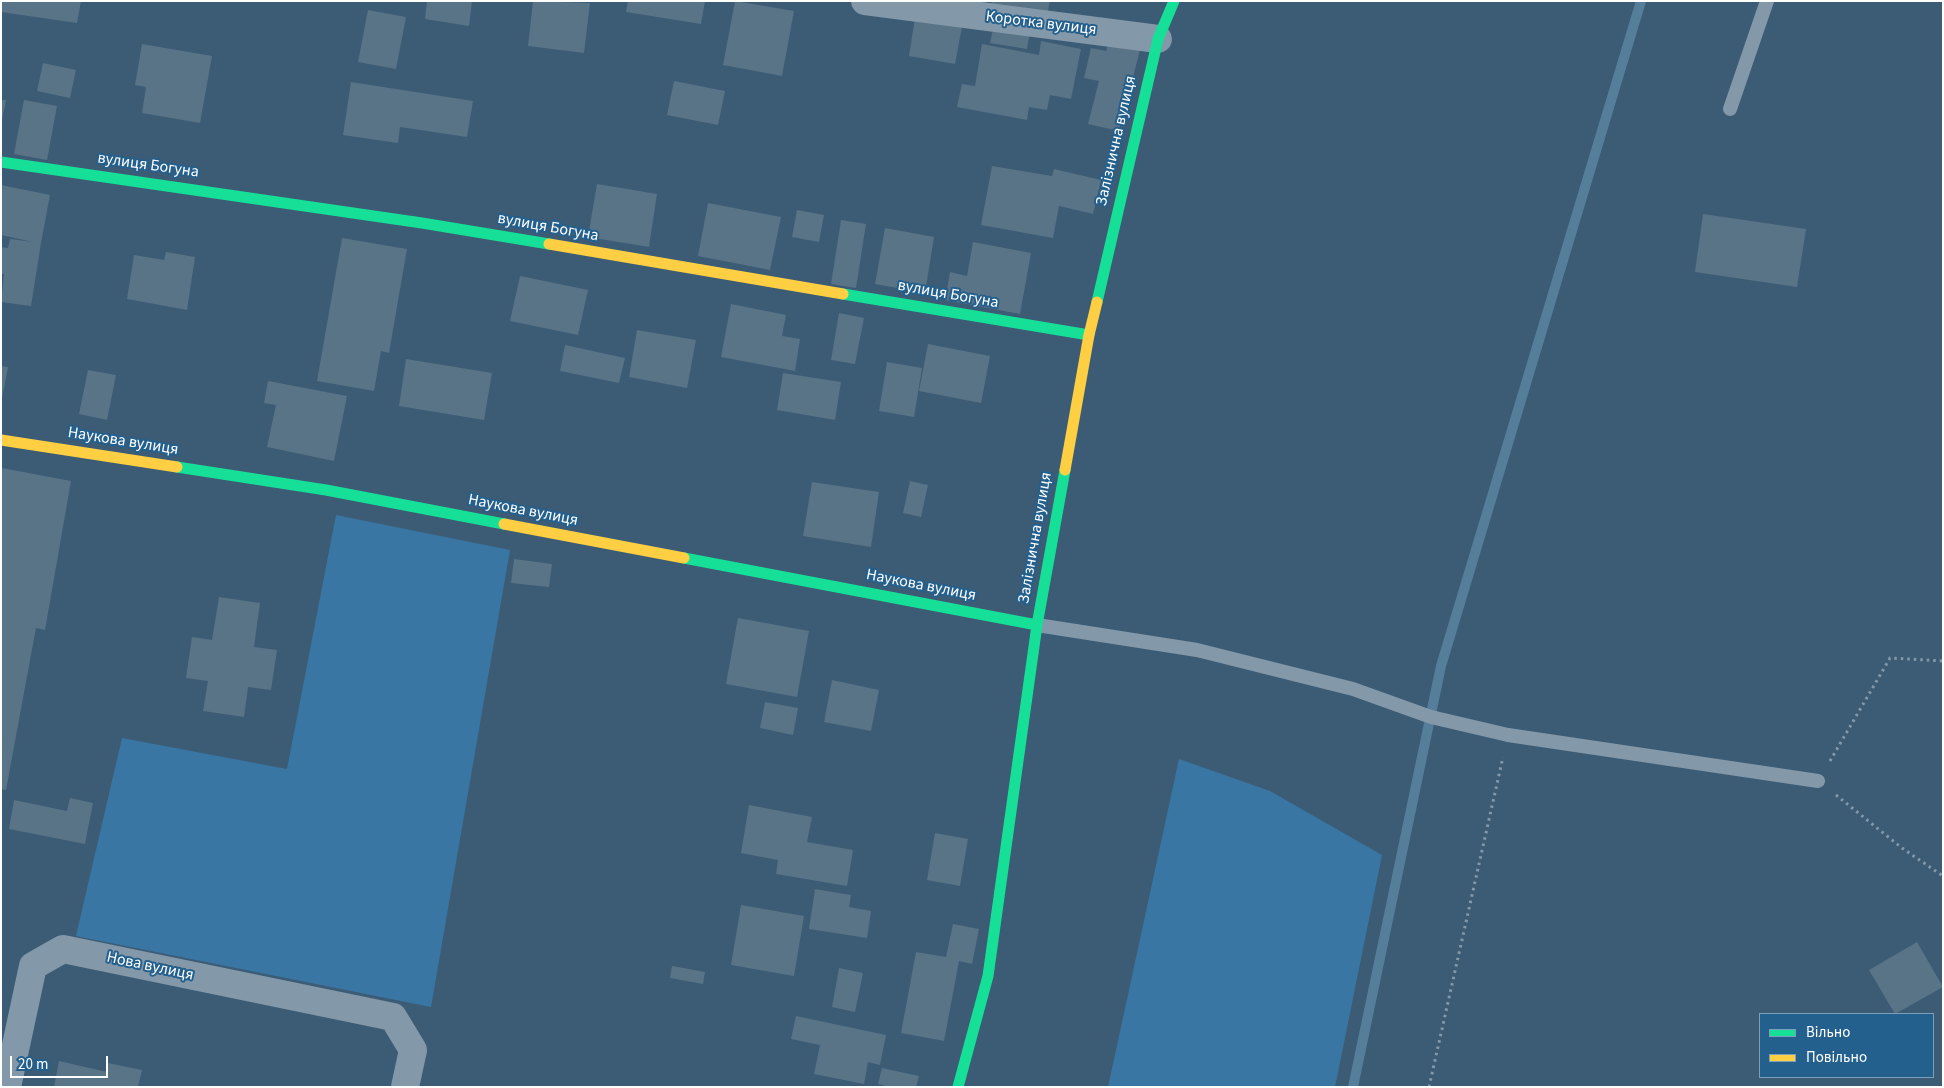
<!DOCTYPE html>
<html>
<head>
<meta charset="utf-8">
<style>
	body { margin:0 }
	#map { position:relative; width:1944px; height:1088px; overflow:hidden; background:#3c5c75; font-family:"Source Sans 3",sans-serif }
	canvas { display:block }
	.frame { position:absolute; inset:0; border:2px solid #fff; pointer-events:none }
	.legend { position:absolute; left:1759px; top:1013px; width:175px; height:65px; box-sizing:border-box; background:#24608d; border:1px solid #7ca0bb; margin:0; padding:6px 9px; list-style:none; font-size:15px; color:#fff }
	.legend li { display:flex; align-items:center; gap:10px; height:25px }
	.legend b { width:25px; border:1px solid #7ca0bb }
	.scale { position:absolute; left:10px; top:1056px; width:98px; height:22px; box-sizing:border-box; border:2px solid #fff; border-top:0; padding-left:6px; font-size:15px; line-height:18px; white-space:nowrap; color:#fff; -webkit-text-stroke:4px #24608d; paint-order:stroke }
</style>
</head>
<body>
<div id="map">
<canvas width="1944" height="1088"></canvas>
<div class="frame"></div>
<ul class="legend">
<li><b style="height:6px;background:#16e098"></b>Вільно</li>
<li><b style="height:6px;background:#ffcf43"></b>Повільно</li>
</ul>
<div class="scale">20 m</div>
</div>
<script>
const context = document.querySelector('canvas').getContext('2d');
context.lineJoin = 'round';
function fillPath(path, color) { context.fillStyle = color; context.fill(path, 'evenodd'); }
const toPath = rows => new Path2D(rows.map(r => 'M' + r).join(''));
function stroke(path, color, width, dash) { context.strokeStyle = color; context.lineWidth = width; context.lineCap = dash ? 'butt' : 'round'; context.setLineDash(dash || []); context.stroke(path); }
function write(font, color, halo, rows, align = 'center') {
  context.font = font + ' "Source Sans 3",sans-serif'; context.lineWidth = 4; context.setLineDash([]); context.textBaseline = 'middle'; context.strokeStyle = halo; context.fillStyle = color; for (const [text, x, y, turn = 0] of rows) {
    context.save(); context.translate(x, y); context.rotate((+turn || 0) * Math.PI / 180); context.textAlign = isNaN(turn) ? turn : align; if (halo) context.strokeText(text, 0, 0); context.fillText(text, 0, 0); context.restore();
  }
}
const green = toPath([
	[336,515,510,550,431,1007,76,936,122,738,287,769],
	[1179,759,1270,791,1382,855,1335,1087,1108,1087]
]);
const stream = toPath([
	[1353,1087,1441,666,1641,1]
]);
const building = toPath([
	[1,1,81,1,77,23,1,12],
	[427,1,472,1,469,26,425,19],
	[533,1,590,3,584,53,528,46],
	[628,1,705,1,701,24,626,12],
	[735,1,794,11,782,76,723,65],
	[992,1,1050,1,1047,15,991,4],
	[368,10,406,17,396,69,358,62],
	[915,18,962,27,955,64,909,56],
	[994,25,1030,32,1027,49,990,43],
	[1041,41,1081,49,1071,99,1050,95,1047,110,1029,107,1027,120,957,107,962,84,975,86,982,44,1039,55],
	[1109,42,1140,50,1119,131,1088,124,1099,81,1084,78,1091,48,1106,51],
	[142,44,212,56,200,123,142,113,146,87,135,85],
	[43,63,76,70,70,98,37,91],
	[674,81,725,91,718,125,667,115],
	[351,82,473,101,467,137,400,127,398,143,343,135],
	[1,100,6,100,2,120,1,120],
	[24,100,57,106,47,160,14,154],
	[992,166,1052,176,1054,169,1101,180,1093,214,1059,206,1053,238,981,225],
	[597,184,657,194,649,247,588,237],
	[1,185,50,195,41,243,31,306,1,302,4,274,1,274,1,247,8,248,10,239,33,242,1,235],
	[708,203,781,217,770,270,698,256],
	[797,210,824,215,819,242,792,237],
	[1703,214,1806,229,1797,287,1695,272],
	[841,220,866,224,856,288,831,284],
	[885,228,934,237,925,293,875,284],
	[342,238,407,249,389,353,381,351,374,391,317,381],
	[973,242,1031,253,1020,314,945,300,950,272,967,276],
	[166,252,195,257,187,310,127,299,134,255,164,260],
	[520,276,588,290,578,335,510,321],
	[731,304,786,315,782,336,800,339,795,371,721,357],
	[839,313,864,318,855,364,831,360],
	[637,330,696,340,687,388,629,377],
	[928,344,990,356,981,403,919,391],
	[565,345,625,358,619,383,560,371],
	[406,359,492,373,484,420,399,406],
	[887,362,922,368,914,417,879,411],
	[1,366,8,367,2,398,1,398],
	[88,370,116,375,107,420,79,414],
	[783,373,841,382,835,420,777,410],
	[268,381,347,396,334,461,267,447,276,405,264,403],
	[2,468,71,481,45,630,36,628,6,790,1,789],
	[910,481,928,485,921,517,903,513],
	[812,482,879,492,871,547,803,536],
	[514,559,552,564,549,587,511,583],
	[219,597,260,603,254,647,277,650,271,690,248,687,244,717,203,711,208,681,186,678,192,637,212,640],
	[738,618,809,631,797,697,726,684],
	[832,680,879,690,871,731,824,722],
	[765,702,798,708,793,735,760,728],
	[70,798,93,803,85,844,9,829,14,800,67,811],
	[749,805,812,817,807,842,853,850,847,886,776,874,778,860,741,853],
	[935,833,968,839,960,886,927,880],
	[815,889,851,895,849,907,871,911,867,938,809,929],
	[741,905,804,916,794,976,731,965],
	[953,924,979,929,972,964,959,961,944,1041,901,1033,916,952,946,957],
	[1917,942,1943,987,1895,1014,1869,970],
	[672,966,705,972,703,984,670,978],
	[839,968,863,973,855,1012,832,1007],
	[796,1016,886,1035,880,1065,868,1062,864,1084,814,1074,820,1045,791,1039],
	[59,1061,107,1072,108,1063,142,1070,138,1087,54,1087],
	[882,1068,919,1076,916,1087,889,1087,878,1084]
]);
const path = toPath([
	[1830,761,1890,658,1943,661],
	[1836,795,1902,848,1943,876],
	[1429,1087,1503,757]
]);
const lane = toPath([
	[1730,109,1767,1],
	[1037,625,1197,650,1353,689,1431,717,1508,735,1818,781]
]);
const street = toPath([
	[865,1,1158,39],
	[7,1087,33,966,63,949,393,1017,413,1050,405,1087]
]);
const fast = toPath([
	[1,162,422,223,549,244],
	[843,294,1089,335],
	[1097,302,1158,39,1174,1],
	[177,467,326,490,504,524],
	[684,558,1037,625],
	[958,1087,988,976,1037,625,1065,470]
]);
const slow = toPath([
	[549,244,843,294],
	[1,440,177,467],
	[1065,470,1089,335,1097,302],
	[504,524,684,558]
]);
const streetNames = [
	["Коротка вулиця",1041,24,7],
	["Залізнична вулиця",1117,141,-77],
	["вулиця Богуна",148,166,8],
	["вулиця Богуна",548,228,10],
	["вулиця Богуна",948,295,10],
	["Наукова вулиця",123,442,9],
	["Наукова вулиця",523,511,11],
	["Залізнична вулиця",1036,538,-80],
	["Наукова вулиця",921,586,11],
	["Нова вулиця",150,967,12]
];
fillPath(green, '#3976a3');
stroke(stream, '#557e9b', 10);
fillPath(building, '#597387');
stroke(path, '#8398a9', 3, [2.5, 4]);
stroke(lane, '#8398a9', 14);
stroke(street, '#8398a9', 28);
stroke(fast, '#16e098', 11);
stroke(slow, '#ffcf43', 11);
write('16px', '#fff', '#24608d', streetNames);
</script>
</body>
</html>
